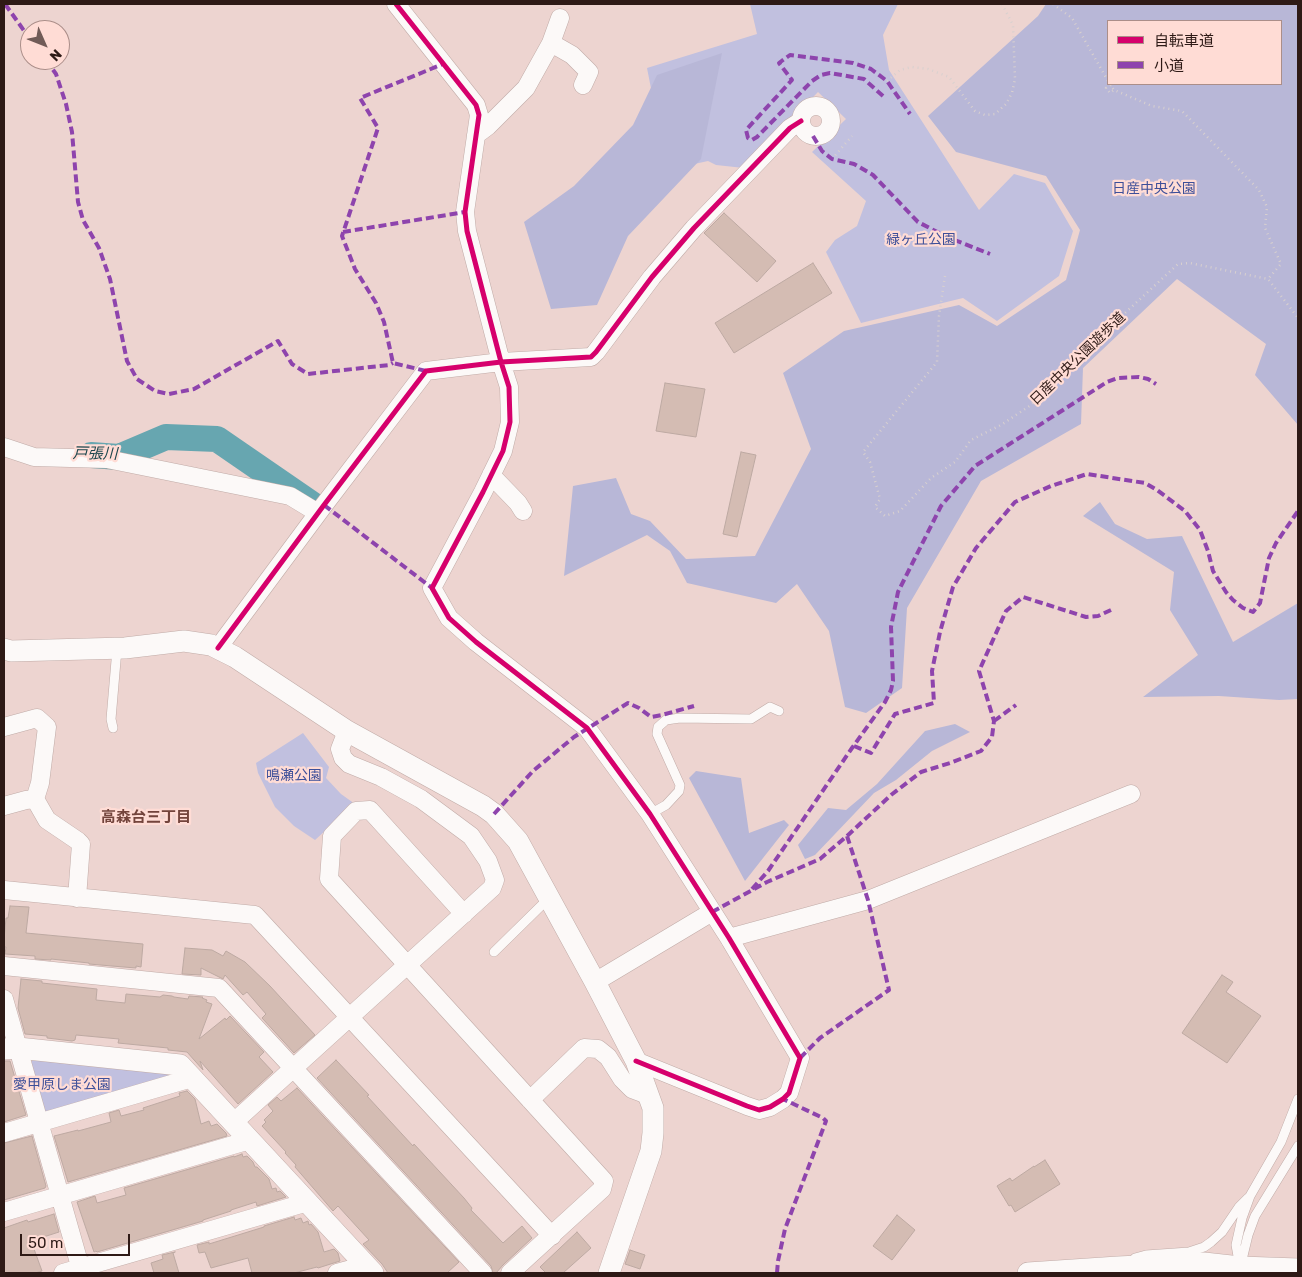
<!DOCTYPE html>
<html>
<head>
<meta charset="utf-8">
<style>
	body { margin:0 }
	#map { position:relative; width:1302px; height:1277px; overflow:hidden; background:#edd4d0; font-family:Rubik,"Noto Sans JP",sans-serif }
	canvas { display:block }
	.frame { position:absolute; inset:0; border:5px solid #2e1a16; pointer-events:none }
	.legend { position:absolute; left:1107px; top:20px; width:175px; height:65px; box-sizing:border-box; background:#ffdcd5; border:1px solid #ab8e89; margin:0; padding:6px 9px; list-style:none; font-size:15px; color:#2e1a16 }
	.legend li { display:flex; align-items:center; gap:10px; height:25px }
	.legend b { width:25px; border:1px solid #ab8e89 }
	.north { position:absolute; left:20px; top:20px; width:50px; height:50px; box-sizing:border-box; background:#ffdcd5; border:1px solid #ab8e89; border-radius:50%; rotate:134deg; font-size:14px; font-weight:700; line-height:20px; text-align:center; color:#2e1a16 }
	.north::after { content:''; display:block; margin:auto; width:18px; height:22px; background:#715b57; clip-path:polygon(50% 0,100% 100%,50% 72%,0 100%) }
	.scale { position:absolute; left:20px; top:1234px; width:110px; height:22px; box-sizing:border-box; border:2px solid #2e1a16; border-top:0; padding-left:6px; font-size:15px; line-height:18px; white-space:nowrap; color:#2e1a16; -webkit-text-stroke:4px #ffdcd5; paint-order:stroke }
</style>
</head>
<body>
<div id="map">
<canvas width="1302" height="1277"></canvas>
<div class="frame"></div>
<ul class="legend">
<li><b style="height:6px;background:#d6006c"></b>自転車道</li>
<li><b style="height:6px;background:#8e44ad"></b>小道</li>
</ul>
<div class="north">N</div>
<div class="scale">50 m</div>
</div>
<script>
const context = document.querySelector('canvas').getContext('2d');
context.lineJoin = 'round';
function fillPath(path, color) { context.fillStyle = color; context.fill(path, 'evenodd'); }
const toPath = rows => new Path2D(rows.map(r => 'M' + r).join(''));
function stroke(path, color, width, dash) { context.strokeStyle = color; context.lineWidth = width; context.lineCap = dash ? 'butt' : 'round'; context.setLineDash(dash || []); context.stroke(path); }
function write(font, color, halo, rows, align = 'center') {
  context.font = font + ' Rubik,"Noto Sans JP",sans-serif'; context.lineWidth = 4.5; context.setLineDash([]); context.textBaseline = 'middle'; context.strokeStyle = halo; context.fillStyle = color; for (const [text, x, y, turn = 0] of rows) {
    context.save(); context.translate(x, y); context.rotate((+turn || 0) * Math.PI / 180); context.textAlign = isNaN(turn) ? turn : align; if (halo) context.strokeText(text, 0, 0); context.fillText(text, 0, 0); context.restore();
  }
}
const green = toPath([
	[750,4,898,4,883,35,889,70,979,210,1014,174,1045,183,1073,231,1059,276,997,321,963,298,861,323,826,252,835,240,857,226,866,201,812,152,846,119,818,92,744,168,716,165,708,161,667,170,647,68,757,34],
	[303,733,329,767,326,778,341,794,355,804,315,840,294,826,275,807,258,773,256,763],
	[33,1059,179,1073,49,1114,44,1111,30,1064]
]);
const forest = toPath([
	[1046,4,1298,4,1298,425,1255,375,1266,344,1177,279,1083,368,1081,424,981,481,907,608,902,688,866,713,845,707,829,631,797,584,776,603,687,583,670,551,647,535,564,576,573,486,616,478,631,514,650,521,686,559,755,556,811,449,783,373,844,331,959,305,997,326,1066,280,1080,230,1046,176,956,152,928,116,1038,16],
	[1108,21,1281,21,1281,84,1108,84],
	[722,53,701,159,628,236,597,305,551,309,524,222,574,186,633,125,657,75],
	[1100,502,1115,524,1147,539,1182,536,1233,642,1298,603,1298,699,1279,700,1219,696,1143,697,1198,655,1170,610,1174,572,1083,516],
	[955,724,970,732,932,751,896,780,874,793,815,855,805,859,798,845,828,808,846,810,877,784,925,731],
	[696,771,741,778,749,833,784,820,789,825,745,881,689,778]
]);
const river = toPath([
	[91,455,119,457,166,437,217,439,313,505]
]);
const building = toPath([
	[724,213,776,261,757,282,704,233,724,213],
	[813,263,832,293,734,353,715,323,813,263],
	[665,383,705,389,696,437,656,431,665,383],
	[741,452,756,455,737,537,723,534,741,452],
	[10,906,29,907,26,933,143,944,141,967,136,966,136,968,112,966,89,964,89,963,51,959,51,960,35,959,35,956,5,954,6,947,4,947,4,939,6,918,8,918,10,906],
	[185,948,212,950,223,956,226,951,245,962,270,986,315,1035,294,1053,262,1018,266,1014,247,992,243,995,225,975,223,979,201,968,201,975,182,974,185,948],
	[1222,975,1233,982,1226,992,1261,1016,1227,1063,1182,1033,1222,975],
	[21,979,42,981,42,983,97,989,96,1000,125,1003,126,994,160,997,163,995,172,996,174,997,188,999,189,996,203,997,202,998,207,1000,206,1002,212,1004,199,1039,225,1018,226,1020,230,1016,264,1052,259,1057,273,1072,238,1104,200,1061,203,1070,187,1052,168,1050,168,1048,118,1043,119,1039,76,1035,75,1040,72,1041,47,1038,47,1036,25,1034,18,1008,21,979],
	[336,1060,369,1095,367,1096,413,1146,414,1144,464,1198,472,1208,471,1210,503,1243,522,1226,532,1238,503,1265,496,1273,493,1273,491,1266,317,1078,336,1060],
	[4,1061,10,1061,26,1115,4,1122,4,1061],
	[297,1088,459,1262,447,1273,388,1273,382,1264,363,1244,369,1240,338,1206,333,1211,295,1167,296,1165,285,1153,286,1152,262,1126,266,1122,264,1120,273,1111,268,1105,277,1097,281,1101,297,1088],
	[187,1091,195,1099,201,1124,209,1121,211,1126,217,1124,226,1133,227,1136,68,1182,54,1136,78,1130,78,1131,111,1122,109,1113,119,1110,121,1116,144,1110,143,1108,180,1096,179,1093,187,1091],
	[32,1136,46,1186,45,1188,4,1200,4,1143,32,1136],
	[242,1154,243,1157,247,1156,253,1162,255,1167,257,1167,269,1179,272,1189,276,1188,277,1192,280,1191,286,1197,257,1206,256,1202,231,1210,231,1211,203,1220,203,1221,97,1252,96,1251,94,1252,77,1202,95,1196,97,1203,126,1195,124,1188,234,1156,234,1157,242,1154],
	[1045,1160,1060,1184,1015,1212,1011,1205,1009,1206,997,1186,1010,1178,1012,1181,1034,1166,1034,1167,1045,1160],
	[54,1214,59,1232,34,1240,36,1248,34,1249,42,1271,35,1273,4,1273,4,1228,27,1220,28,1222,54,1214],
	[897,1215,915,1230,892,1260,873,1246,897,1215],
	[294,1217,295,1220,301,1218,303,1223,308,1221,309,1225,311,1224,318,1232,324,1252,334,1249,338,1253,340,1261,318,1268,317,1267,294,1273,252,1273,248,1258,211,1268,205,1252,199,1253,197,1245,209,1242,209,1244,264,1227,264,1226,294,1217],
	[577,1232,591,1248,563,1273,546,1273,540,1267,577,1232],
	[630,1250,645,1255,640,1269,625,1264,630,1250],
	[175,1252,173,1253,179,1273,154,1273,151,1263,163,1259,162,1255,175,1252]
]);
const path = toPath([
	[1053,4,1072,18,1108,81],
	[887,81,900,70,912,67,928,69,949,77,975,111,985,115,995,114,1006,104,1012,93,1015,79,1013,25,1002,4],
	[1110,84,1114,90,1152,106,1182,111,1259,190,1267,207,1265,228,1281,264,1268,279],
	[1111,85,1106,88,1110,93,1114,90],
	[832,159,852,136],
	[945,276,939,316,937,362,863,452,870,462,880,499,875,507,885,516,900,511,931,478,955,462,971,440,1001,425,1031,405,1059,374,1178,264,1190,263,1268,279,1298,318]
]);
const service = toPath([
	[113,728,111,719,117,649],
	[650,814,666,805,679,791,680,785,657,734,658,727,666,720,680,718,751,719,770,707,779,711],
	[494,952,549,898],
	[1135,1258,1146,1255,1189,1252,1204,1247,1211,1242,1222,1232,1239,1207,1248,1198],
	[1241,1264,1248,1235,1255,1216,1298,1146],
	[1240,1267,1236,1245,1242,1218,1250,1196,1281,1142,1298,1099]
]);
const minor = toPath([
	[396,4,476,105,479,115,465,212,467,231,501,362,591,357,596,352,652,277,694,228,790,128,801,121],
	[551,43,560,18],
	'801 121a15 15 0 1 1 30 0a15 15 0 1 1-30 0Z',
	[476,135,488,126,526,88,551,43,572,55,589,72,583,85],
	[4,447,34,457,107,459,290,496,318,513],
	[491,475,518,503,523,511],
	[218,648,324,505,426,371,501,362,509,387,510,422,503,451,483,492,432,588,449,618,476,642,587,728,650,814,729,938,800,1058,789,1093,783,1099,770,1107,759,1110,747,1106,636,1061],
	[4,727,37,718,47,727,40,783,35,799],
	[4,806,26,800,35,799,47,820,78,841,81,844,77,898],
	[4,890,255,915,552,1236],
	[464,914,370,810,356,811,332,836,329,879,604,1181,602,1189,510,1273],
	[729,938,868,900,1131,794],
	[4,966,219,988,483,1273],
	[595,982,712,912],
	[4,999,82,1273],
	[530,1100,584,1048,598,1049,608,1057,622,1079,632,1089,648,1095],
	[234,1122,492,888,495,880,488,861,471,836,421,799,381,777,349,764,343,758,340,749,347,731],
	[4,1133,192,1078],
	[4,1212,250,1140],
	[63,1273,308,1202],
	[337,1273,366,1265]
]);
const tertiary = toPath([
	[4,649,11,651,125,648,184,641,211,645,235,657,347,731,483,806,494,814,518,841,595,982,636,1061,653,1108,653,1133,651,1151,609,1273],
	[4,1049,18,1048,180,1065,373,1273],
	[1028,1273,1118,1267,1204,1263,1240,1267,1298,1269]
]);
const quiet = toPath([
	[5,4,30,39],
	[46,60,56,74,66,104,72,132,78,202,83,220,99,248,110,279,127,361,137,379,155,391,169,394,194,389,278,341,292,364,308,374,389,365,393,363],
	[883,96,864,79,830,73,821,75,812,81,757,137,752,140,748,138,746,130,792,80,779,63,790,55,853,63,871,69,887,81,910,114],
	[813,136,822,151,832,159,854,164,873,175,918,222,947,237,990,254],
	[343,232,465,212],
	[426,371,393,363,384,322,376,303,355,269,342,236,378,128,360,98,443,64],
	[324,505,432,588],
	[994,721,1016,705],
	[854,746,871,753,895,714,934,703,932,671,940,632,953,587,976,548,1015,502,1051,486,1087,474,1145,483,1157,490,1185,511,1200,530,1208,551,1213,571,1226,592,1233,600,1243,608,1253,612,1260,603,1269,558,1276,543,1298,511],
	[494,814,533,771,574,737,628,703,639,708,651,717,662,715,694,706],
	[752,889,768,871,852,748,885,702,891,690,893,681,891,627,898,592,941,506,975,466,1107,382,1118,378,1139,377,1148,379,1156,384],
	[712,912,767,882,820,859,847,836,891,795,921,772,950,763,981,751,992,737,994,721,979,671,1006,611,1023,597,1086,617,1098,616,1111,610],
	[800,1058,820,1038,889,990,868,900,847,836],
	[777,1273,778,1261,785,1229,826,1121,823,1118,783,1099]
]);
const cycleway = toPath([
	[396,4,476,105,479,115,465,212,467,231,501,362,591,357,596,352,652,277,694,228,790,128,801,121],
	[218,648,324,505,426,371,501,362,509,387,510,422,503,451,483,492,432,588,449,618,476,642,587,728,650,814,729,938,800,1058,789,1093,783,1099,770,1107,759,1110,747,1106,636,1061]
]);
const parkNames = [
	["日産中央公園",1154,189],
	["緑ヶ丘公園",921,240],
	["鳴瀬公園",294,776],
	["愛甲原しま公園",62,1085]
];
const streetNames = [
	["日産中央公園遊歩道",1078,359,-44]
];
const waterNames = [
	["戸張川",95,454,1]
];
const neighbourhoodNames = [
	["高森台三丁目",146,818]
];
fillPath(green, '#c1c0df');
fillPath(forest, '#b8b7d7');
stroke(river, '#67a6b0', 26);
fillPath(building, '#d4bcb3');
stroke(building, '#bda9a2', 1);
stroke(service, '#c0aba7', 10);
stroke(minor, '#c0aba7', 19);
stroke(tertiary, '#c0aba7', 22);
stroke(path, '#d8d0cf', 2.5, [1, 4]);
stroke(service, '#fcf9f8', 9);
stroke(minor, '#fcf9f8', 18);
stroke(tertiary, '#fcf9f8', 21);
stroke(quiet, '#8e44ad', 4, [8, 4]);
stroke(cycleway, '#d6006c', 5);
write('14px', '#3d4f99', '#ffdcd5', parkNames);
write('14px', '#2e1a16', '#ffdcd5', streetNames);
write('italic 15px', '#1b464d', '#ffdcd5', waterNames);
write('bold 15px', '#73443c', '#ffdcd5', neighbourhoodNames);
</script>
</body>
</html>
